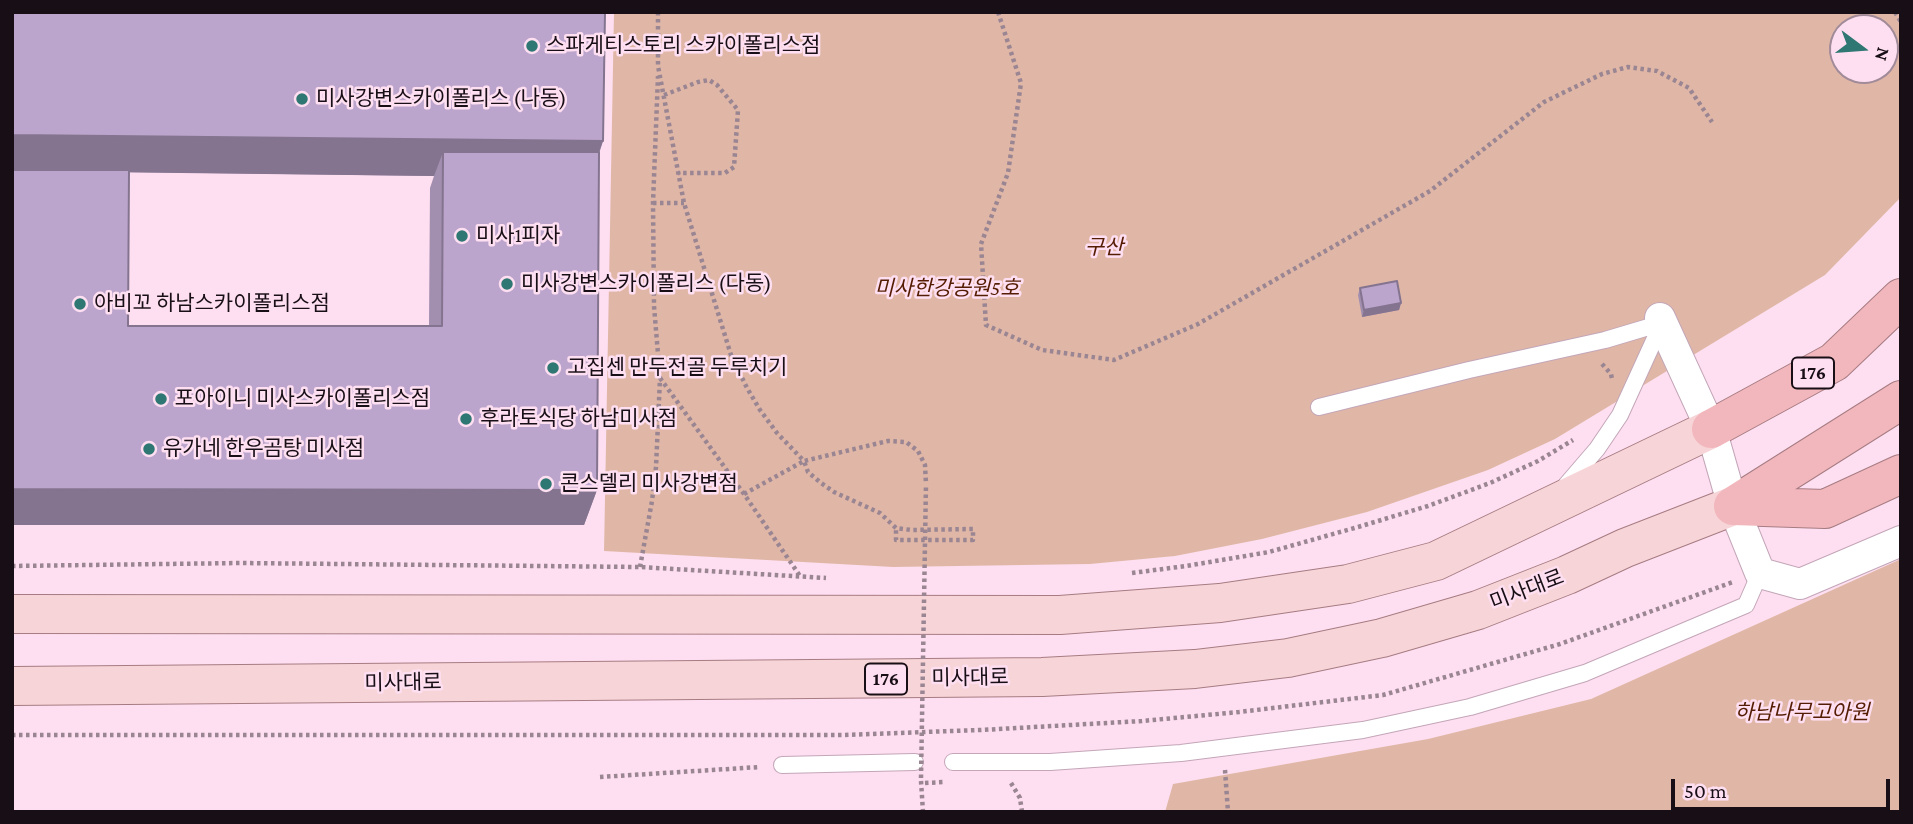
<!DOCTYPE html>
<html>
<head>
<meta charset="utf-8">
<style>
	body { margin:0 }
	#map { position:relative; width:1913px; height:824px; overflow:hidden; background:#fedff1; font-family:"Crimson Pro",serif }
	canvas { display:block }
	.frame { position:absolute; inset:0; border:14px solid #180e15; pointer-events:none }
	.north { position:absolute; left:1829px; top:14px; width:70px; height:70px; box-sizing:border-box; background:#fedff1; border:2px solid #a28b99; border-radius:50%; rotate:106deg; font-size:19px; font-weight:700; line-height:28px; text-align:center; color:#180e15 }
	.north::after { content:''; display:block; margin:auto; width:24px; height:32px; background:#2f7773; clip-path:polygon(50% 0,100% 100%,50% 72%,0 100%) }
	.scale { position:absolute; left:1671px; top:779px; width:219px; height:32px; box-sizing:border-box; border:4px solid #180e15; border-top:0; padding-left:9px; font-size:21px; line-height:24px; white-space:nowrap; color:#180e15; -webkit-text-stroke:5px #fedff1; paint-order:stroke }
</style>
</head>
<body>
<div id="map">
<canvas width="1913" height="824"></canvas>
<div class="frame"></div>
<div class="north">N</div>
<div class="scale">50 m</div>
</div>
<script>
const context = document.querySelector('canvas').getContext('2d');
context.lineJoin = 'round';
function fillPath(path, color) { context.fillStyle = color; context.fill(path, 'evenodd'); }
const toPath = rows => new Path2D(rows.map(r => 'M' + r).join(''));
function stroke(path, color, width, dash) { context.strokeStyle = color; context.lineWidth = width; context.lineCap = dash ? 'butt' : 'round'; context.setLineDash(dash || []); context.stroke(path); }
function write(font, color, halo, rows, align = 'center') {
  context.font = font + ' "Crimson Pro","Noto Sans KR",serif'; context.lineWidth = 5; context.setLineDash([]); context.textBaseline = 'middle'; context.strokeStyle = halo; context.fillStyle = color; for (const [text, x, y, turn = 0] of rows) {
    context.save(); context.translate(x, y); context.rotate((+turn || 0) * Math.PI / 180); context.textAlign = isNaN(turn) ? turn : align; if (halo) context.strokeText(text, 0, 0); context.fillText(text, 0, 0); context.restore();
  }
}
const green = toPath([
	[614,12,1901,12,1901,197,1825,275,1555,439,1488,470,1367,512,1262,539,1175,556,1090,564,893,567,604,551],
	[1843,28,1885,28,1885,70,1843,70],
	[1901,559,1901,812,1165,812,1173,784,1428,739,1591,699]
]);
const path = toPath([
	[658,12,658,66,684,203,731,355,747,388,760,410,777,433,804,461,888,441,906,442,918,451,925,465,926,484],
	[998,12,1021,83,1008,173,981,244,986,325,1042,350,1114,360,1198,324,1430,191,1544,102,1602,74,1628,67,1657,71,1689,88,1712,122],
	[1895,12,1901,22],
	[664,95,698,82,709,80,717,85,738,110,734,167,725,173,678,173],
	[653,203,684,203],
	[1602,364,1611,374,1612,379],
	[660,378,744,494,800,576],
	[744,494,804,461,808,472,821,483,834,492,880,513,896,528,911,530,973,529,973,540,896,540,896,528],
	[12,566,240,563,640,567,826,578],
	[640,567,652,501,656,467,658,423,660,378,654,306,653,203,658,76],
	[1132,573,1186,566,1269,552,1358,527,1428,506,1490,483,1538,461,1573,440],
	[12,735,842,735,981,730,1142,721,1239,712,1383,695,1560,644,1733,582],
	[1225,770,1228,812],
	[600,777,760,767],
	[921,781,923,812],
	[925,783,944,782],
	[1011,783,1020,798,1022,812]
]);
const service = toPath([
	[1319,407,1469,370,1605,340,1662,323],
	[1566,485,1597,449,1620,415,1662,323],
	[953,762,1050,762,1181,753,1363,730,1470,707,1585,673,1746,605,1760,573],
	[782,765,915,762]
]);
const minor = toPath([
	[1660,318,1711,429,1733,506,1760,573,1800,584,1901,541]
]);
const primary = toPath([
	[12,614,1060,615,1220,603,1348,584,1436,561,1711,429],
	[12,686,1042,677,1195,669,1288,658,1382,638,1478,610,1567,575,1625,548,1733,506]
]);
const motorway = toPath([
	[1711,429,1834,362,1901,298],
	[1733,506,1901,400],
	[1733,506,1825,509,1901,474]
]);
const pathBridge = toPath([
	[921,778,926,484]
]);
const wall = toPath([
	[12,12,603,141,599,154,597,490,584,525,12,525],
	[129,172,434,176,430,188,429,326,128,326],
	[1360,288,1401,303,1399,310,1362,317,1358,295]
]);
const shadedWall = toPath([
	[12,135,603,141,590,177,443,152,434,176,12,171],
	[1401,303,1399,310,1362,317,1364,310],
	[12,489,597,490,584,525,12,525]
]);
const building = toPath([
	[12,12,605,12,603,141,12,135,12,12],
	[443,152,599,152,597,490,12,489,12,170,129,170,128,326,442,326,443,152],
	[1397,281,1401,303,1364,310,1360,288,1397,281]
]);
const markers = [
	[532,46,7,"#2f7773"],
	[302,99,7,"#2f7773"],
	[462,236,7,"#2f7773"],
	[507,284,7,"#2f7773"],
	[80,304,7,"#2f7773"],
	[553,368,7,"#2f7773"],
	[161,399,7,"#2f7773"],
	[466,419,7,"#2f7773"],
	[149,449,7,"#2f7773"],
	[546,484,7,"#2f7773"]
];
const shields = [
	[1813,373,42],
	[886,679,42]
];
const shieldNames = [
	["176",1813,373],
	["176",886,679]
];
const poiNames = [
	["스파게티스토리 스카이폴리스점",546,46],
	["미사강변스카이폴리스 (나동)",316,99],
	["미사1피자",476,236],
	["미사강변스카이폴리스 (다동)",521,284],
	["아비꼬 하남스카이폴리스점",94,304],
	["고집센 만두전골 두루치기",567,368],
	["포아이니 미사스카이폴리스점",175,399],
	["후라토식당 하남미사점",480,419],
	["유가네 한우곰탕 미사점",163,449],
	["콘스델리 미사강변점",560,484]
];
const parkNames = [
	["구산",1104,248],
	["미사한강공원5호",947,289],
	["하남나무고아원",1802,713]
];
const streetNames = [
	["미사대로",1527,590,-21],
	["미사대로",970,678,-1],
	["미사대로",403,683,-1]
];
fillPath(green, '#e0b7a7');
stroke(service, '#c3a6b8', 18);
stroke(minor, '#c3a6b8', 32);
stroke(primary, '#a67c82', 40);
stroke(motorway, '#a67c82', 40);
stroke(path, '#9a8592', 4.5, [3.5, 3.5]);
stroke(service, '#fff', 16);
stroke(minor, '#fff', 30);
stroke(primary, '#f7d4d7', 38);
stroke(motorway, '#f2b7bd', 38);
stroke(pathBridge, '#9a8592', 4.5, [3.5, 3.5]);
fillPath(wall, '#a28eaf');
fillPath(shadedWall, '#84748f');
fillPath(building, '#bca5cc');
stroke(building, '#84748f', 2);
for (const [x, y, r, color] of markers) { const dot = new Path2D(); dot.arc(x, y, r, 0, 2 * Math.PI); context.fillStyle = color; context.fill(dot); stroke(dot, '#fedff1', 2.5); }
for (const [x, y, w] of shields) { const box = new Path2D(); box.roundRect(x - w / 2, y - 15.5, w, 31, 5); context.fillStyle = '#fedff1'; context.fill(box); stroke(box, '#180e15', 2); }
write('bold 19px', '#180e15', null, shieldNames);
write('21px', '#180e15', '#fedff1', poiNames, 'left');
write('italic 21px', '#541c02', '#fedff1', parkNames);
write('21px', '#180e15', '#fedff1', streetNames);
</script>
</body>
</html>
